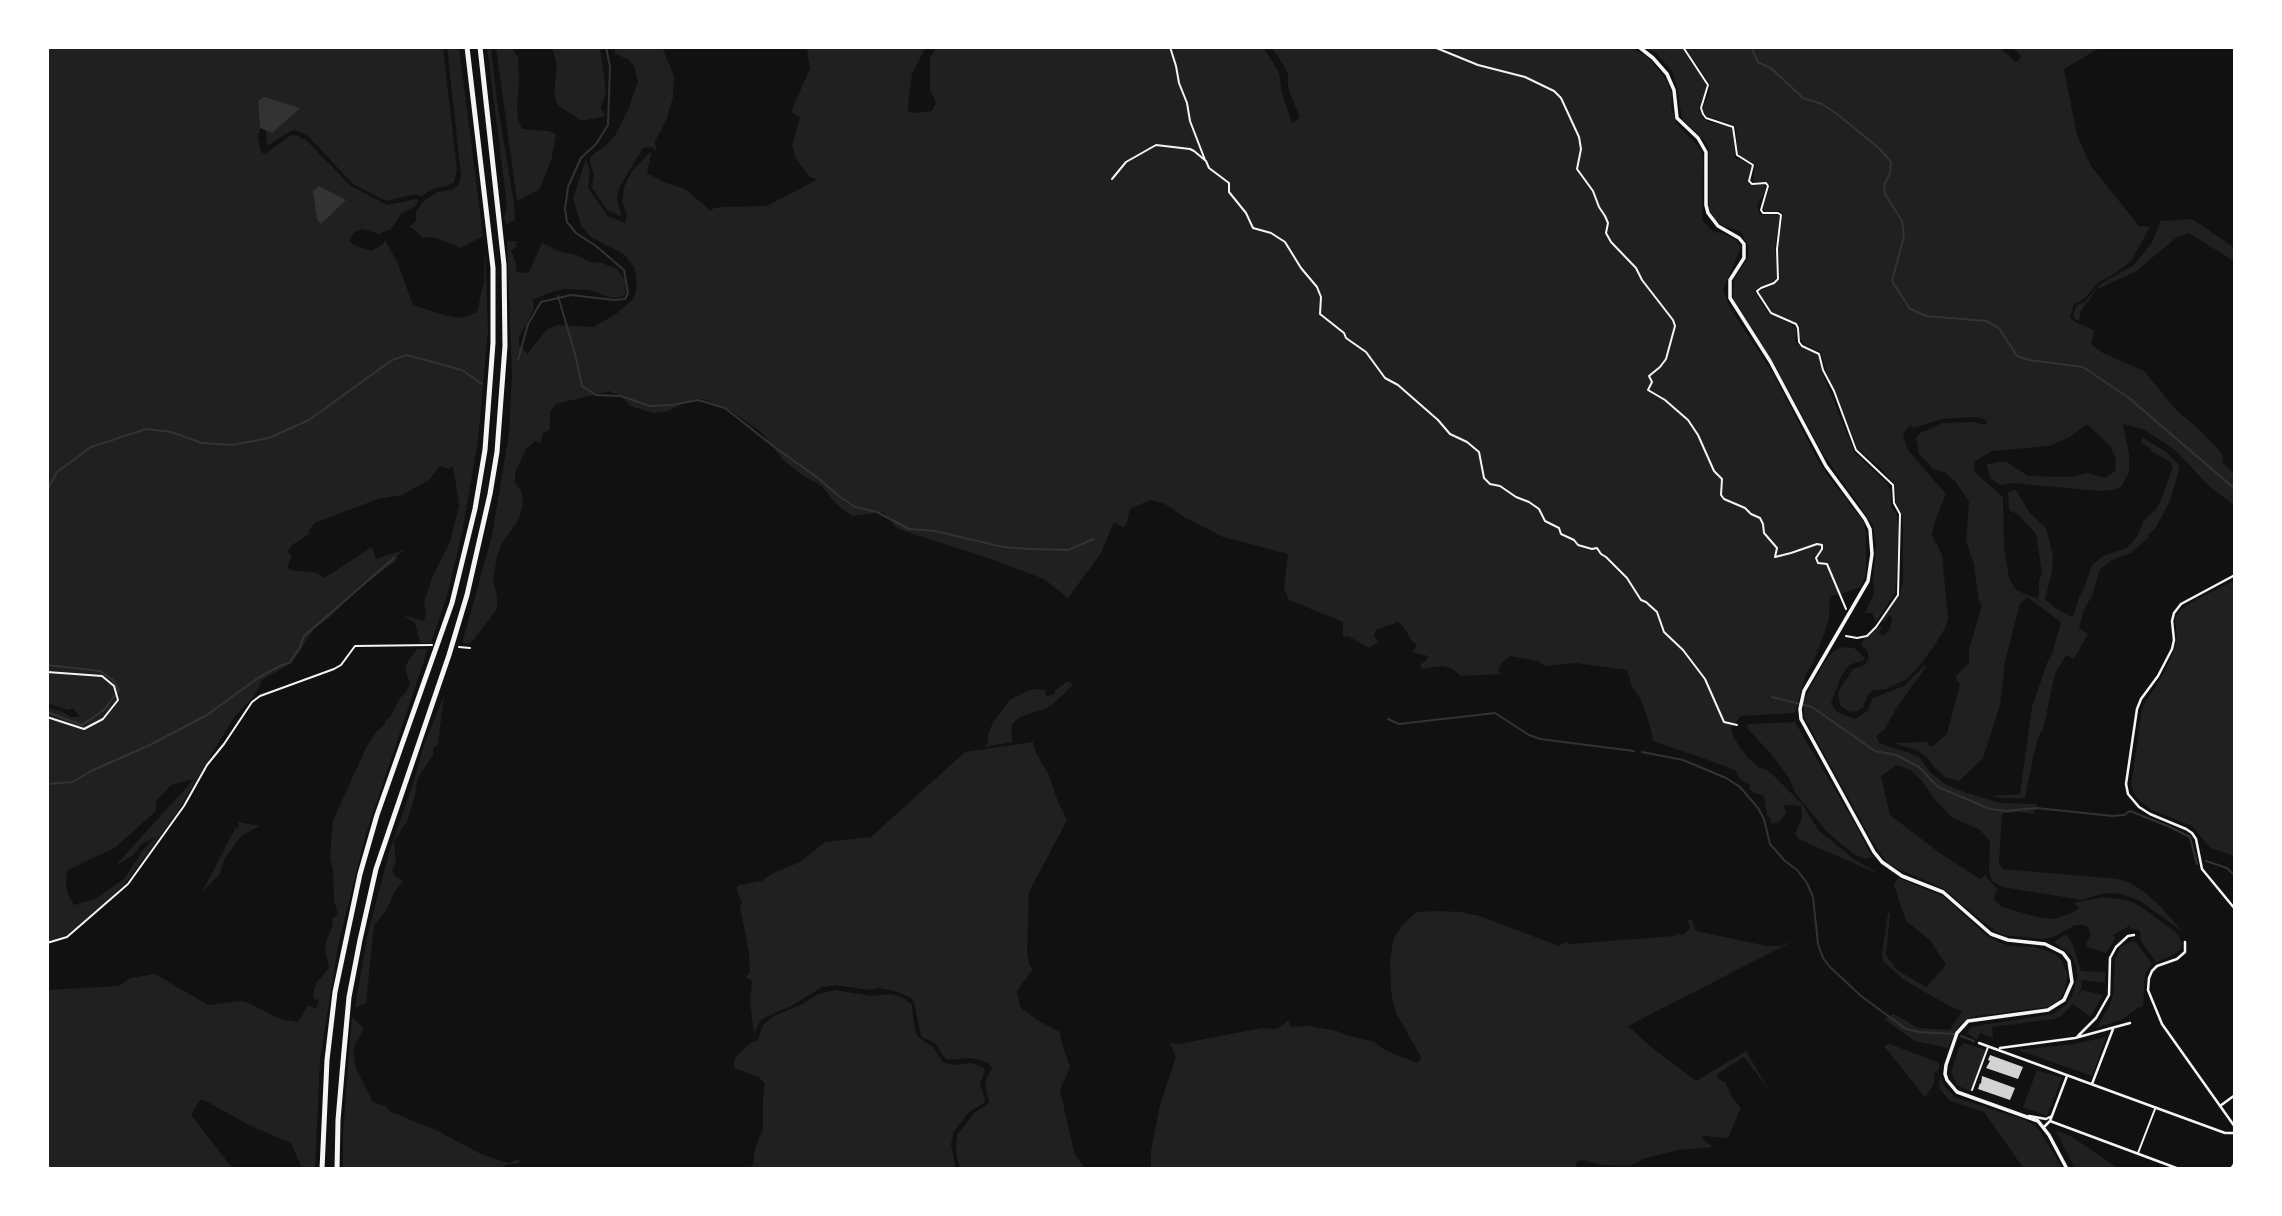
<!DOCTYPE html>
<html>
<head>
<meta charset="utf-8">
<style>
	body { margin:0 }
	#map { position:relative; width:2282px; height:1216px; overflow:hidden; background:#111; font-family:"PT Serif",serif }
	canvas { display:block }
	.frame { position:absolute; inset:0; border:49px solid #fff; pointer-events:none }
</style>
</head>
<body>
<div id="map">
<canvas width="2282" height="1216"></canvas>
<div class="frame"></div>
</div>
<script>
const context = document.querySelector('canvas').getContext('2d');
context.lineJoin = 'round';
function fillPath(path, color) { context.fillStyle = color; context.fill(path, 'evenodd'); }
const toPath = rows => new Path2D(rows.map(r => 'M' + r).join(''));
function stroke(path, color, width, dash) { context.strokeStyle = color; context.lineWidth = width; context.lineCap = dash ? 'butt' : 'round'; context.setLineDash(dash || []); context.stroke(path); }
const green = toPath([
	[47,47,443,47,457,169,454,182,445,187,435,188,421,196,416,194,386,201,353,184,307,135,296,130,291,131,267,146,266,131,272,133,258,101,260,128,258,137,261,152,265,154,291,135,298,136,307,141,351,186,387,205,416,199,418,200,416,206,401,214,391,229,379,234,362,229,354,232,349,241,354,245,371,251,384,244,385,240,398,264,413,305,444,315,462,318,477,312,484,282,485,244,488,331,478,440,463,528,448,592,431,643,420,643,415,623,396,610,406,616,424,621,426,612,424,602,433,575,450,542,459,505,453,466,449,469,440,466,429,480,402,495,378,499,315,523,308,531,311,533,292,545,287,552,292,555,288,565,289,570,317,573,324,578,372,547,376,559,406,549,397,556,397,560,393,563,362,586,330,617,314,629,292,663,262,680,255,695,234,717,178,811,128,880,105,904,69,934,51,941,47,941,47,708,61,711,71,717,80,717,73,708,69,710,47,703],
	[194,779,115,866,132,856,142,844,156,837,143,850,124,879,95,899,74,905,68,895,66,883,67,872,70,869,116,847,156,811,156,801,171,785],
	[447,47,459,47,483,236,461,248,437,238,422,237,415,230,409,227,416,221,416,212,424,201,437,192,452,190,459,184,461,175],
	[487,47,491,47,497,101,514,203,515,220,506,225,504,218,507,206],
	[496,47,511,47,518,57,519,81,517,104,518,120,522,129,550,131,556,135,551,161,539,190,517,201],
	[552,47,600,47,606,92,601,108,605,116,582,121,558,105,554,94,557,66],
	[614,47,662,47,674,76,673,97,666,121,655,141,656,151,652,147,643,148,619,188,617,199,622,217,607,210,592,188,594,175,590,163,590,158,596,152,606,146,616,134,628,110,638,81,634,66,628,59,615,54],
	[809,47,926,47,912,74,909,97,908,112,918,113,932,111,936,103,930,90,930,57,937,47,1263,47,1279,72,1282,93,1292,123,1300,118,1288,88,1288,75,1283,64,1271,47,1630,47,1648,57,1667,81,1672,94,1671,108,1677,124,1698,146,1703,155,1702,220,1714,232,1722,233,1736,240,1741,247,1723,290,1730,308,1774,375,1815,455,1828,476,1863,521,1866,532,1866,574,1861,587,1830,597,1829,618,1825,631,1815,659,1805,677,1795,713,1741,716,1731,728,1733,737,1747,757,1759,768,1766,769,1775,777,1803,805,1819,831,1854,859,1881,875,1798,839,1795,833,1802,819,1801,806,1784,805,1786,813,1779,822,1771,824,1770,818,1767,815,1764,796,1754,793,1749,788,1750,785,1740,779,1736,771,1728,767,1653,741,1650,726,1641,700,1632,687,1627,670,1576,663,1545,666,1538,661,1510,656,1501,664,1498,670,1501,674,1461,676,1451,668,1442,666,1421,669,1421,664,1427,660,1428,656,1412,652,1417,645,1412,641,1403,626,1398,622,1376,630,1374,636,1379,642,1369,648,1348,636,1343,637,1343,622,1289,600,1284,588,1288,554,1223,537,1184,517,1165,504,1150,500,1130,509,1126,525,1123,527,1114,522,1101,553,1068,598,1044,579,994,560,898,529,883,512,852,516,835,503,822,486,802,475,783,460,761,432,733,412,704,399,683,403,669,411,653,413,630,406,621,396,609,391,556,404,550,412,550,429,543,434,540,443,535,441,526,449,515,473,515,482,522,493,523,504,519,519,502,543,497,556,493,581,497,596,497,609,476,637,469,644,462,643,492,536,509,434,512,375,507,241,519,242,514,244,517,246,511,251,516,263,516,271,523,273,529,272,542,243,561,252,577,255,590,262,602,263,617,269,625,280,626,293,622,297,611,298,590,290,564,289,546,294,533,300,534,309,519,337,519,346,523,348,527,354,547,329,558,325,593,327,616,314,633,299,637,287,635,269,625,255,591,237,581,226,573,198,586,159,590,171,588,188,608,216,625,223,627,214,622,203,624,187,632,171,650,152,651,154,647,173,666,183,685,189,711,211,714,208,724,207,767,206,818,179,810,177,796,159,792,145,800,118,791,112,810,68,807,50],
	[1644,47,1681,47,1705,82,1706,88,1699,109,1703,118,1708,122,1728,126,1733,129,1735,158,1751,165,1748,180,1749,183,1752,185,1764,185,1766,190,1757,206,1760,215,1773,214,1780,216,1775,248,1777,276,1774,281,1756,289,1755,293,1769,314,1791,324,1797,330,1795,339,1797,344,1818,355,1822,372,1855,453,1886,482,1891,491,1891,507,1897,515,1899,536,1895,593,1876,622,1872,613,1865,613,1874,593,1873,582,1876,545,1873,525,1823,454,1776,367,1733,298,1734,279,1748,258,1749,247,1741,232,1722,225,1712,217,1709,208,1709,149,1703,139,1682,119,1677,87,1672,71,1656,53],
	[1685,47,2000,47,2015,62,2019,61,2021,56,2012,47,2101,47,2064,69,2077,135,2091,166,2139,226,2150,227,2131,261,2113,275,2100,281,2084,299,2074,304,2070,317,2075,322,2094,330,2091,344,2103,353,2144,371,2177,411,2201,431,2222,454,2223,463,2235,475,2235,506,2210,487,2175,450,2145,430,2123,424,2129,453,2129,472,2121,487,2113,490,2099,491,2013,483,2001,485,1991,479,1986,465,1997,462,2007,462,2028,476,2071,477,2087,473,2106,478,2115,471,2116,458,2109,445,2087,424,2070,437,2049,446,1992,451,1975,461,1974,470,1978,475,2003,497,2004,547,2009,578,2016,590,2037,599,2039,595,2039,580,2042,572,2036,534,2019,515,2009,510,2008,492,2016,490,2029,512,2046,528,2053,555,2052,572,2045,599,2055,608,2073,617,2079,597,2085,586,2092,565,2103,556,2127,548,2138,535,2144,520,2157,508,2163,495,2173,467,2170,461,2152,452,2150,448,2141,442,2143,438,2166,452,2180,466,2170,501,2155,529,2148,535,2149,537,2131,553,2112,560,2100,569,2092,596,2084,609,2079,628,2088,634,2074,659,2066,655,2055,674,2043,730,2038,737,2034,753,2025,798,2000,798,1990,796,2020,794,2032,707,2047,663,2052,655,2061,622,2027,597,2020,604,2005,661,2000,705,1983,758,1959,781,1945,777,1935,768,1928,758,1916,750,1893,743,1927,742,1929,746,1933,746,1947,734,1960,684,1955,677,1969,663,1969,649,1982,605,1979,602,1974,564,1966,541,1969,502,1955,481,1944,472,1933,469,1918,453,1918,443,1915,439,1920,433,1942,423,1973,422,1986,425,1987,420,1976,417,1941,419,1914,428,1910,425,1903,434,1908,450,1946,494,1935,521,1932,535,1942,555,1948,618,1945,628,1936,643,1917,669,1905,680,1886,689,1873,690,1867,697,1863,707,1857,711,1850,712,1840,705,1838,692,1853,669,1864,665,1869,658,1867,650,1861,645,1863,640,1880,626,1882,628,1879,633,1884,636,1890,628,1892,619,1889,615,1885,622,1881,621,1900,594,1903,582,1903,525,1901,513,1896,503,1895,485,1880,468,1858,449,1826,371,1821,352,1803,344,1800,338,1800,327,1795,322,1772,312,1759,293,1759,291,1772,286,1780,279,1778,247,1783,214,1781,211,1766,212,1763,209,1770,186,1765,182,1753,181,1755,164,1741,158,1738,154,1736,129,1734,125,1706,116,1702,110,1710,91,1710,84],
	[2192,219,2235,248,2235,262,2189,233,2176,238,2135,272,2097,289,2081,311,2079,320,2075,320,2073,316,2076,306,2084,302,2102,283,2134,265,2151,244,2161,221],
	[2235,580,2235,856,2210,848,2192,826,2150,809,2135,796,2131,786,2142,708,2163,674,2173,653,2177,639,2175,619,2177,614,2181,609,2195,600],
	[1844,647,1854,648,1865,658,1862,661,1849,665,1842,675,1831,703,1837,712,1856,719,1867,711,1873,698,1904,686,1924,666,1926,667,1899,704,1884,730,1876,736,1879,743,1918,756,1931,773,1945,784,1967,793,2001,803,2037,804,2034,814,2019,812,2004,813,2002,815,1999,863,2003,869,2117,879,2130,883,2143,891,2160,906,2184,933,2139,900,2121,894,2105,893,2082,900,2003,887,1992,881,1989,872,1990,841,1979,829,1951,817,1932,796,1922,781,1911,770,1897,765,1881,776,1890,815,1940,853,1980,879,1985,875,1998,890,1993,898,2002,907,2041,918,2054,919,2072,913,2079,908,2074,903,2104,897,2127,900,2138,905,2176,932,2182,943,2180,950,2175,954,2156,962,2139,938,2141,937,2139,930,2131,929,2129,926,2113,935,2115,939,2106,953,2087,947,2087,942,2091,934,2088,927,2083,925,2075,925,2056,936,2044,939,2002,935,1987,925,1944,889,1890,865,1881,855,1871,839,1806,721,1804,715,1804,701,1812,684,1828,657,1835,650],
	[417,649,428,649,365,837,338,945,320,1060,315,1169,302,1169,291,1143,251,1126,204,1100,200,1100,191,1115,233,1169,47,1169,47,990,118,986,131,978,155,974,208,1005,239,1001,249,1003,280,1019,298,1022,308,1005,316,1009,319,1001,314,999,313,995,316,983,329,968,325,950,326,941,333,925,332,918,338,915,334,901,333,870,330,856,333,820,366,748,377,731,385,724,385,721,391,716,400,698,406,692,410,683,405,669,408,661],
	[1067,682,1071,683,1072,686,1053,704,1045,709,1020,717,1012,724,1011,735,1013,742,984,747,988,742,988,735,993,722,1010,700,1027,691,1037,689,1045,690,1046,696,1054,695,1055,690],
	[444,695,438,744,433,748,433,755,418,778,414,800,407,821,394,841,396,864,392,870,396,877,403,881,395,891,386,911,374,925,366,1003,355,1008,367,937,389,853,414,781,424,745],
	[1795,722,1855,824,1872,857,1866,859,1855,855,1827,832,1796,794,1789,778,1771,754,1747,728,1748,724],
	[1033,742,1036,753,1049,775,1058,802,1067,820,1029,892,1027,951,1029,964,1033,969,1017,991,1020,1007,1037,1020,1060,1032,1062,1044,1070,1067,1060,1090,1074,1152,1085,1169,960,1169,956,1153,957,1135,974,1113,989,1103,985,1082,992,1068,988,1063,980,1060,970,1058,948,1060,944,1057,935,1043,923,1038,921,1035,913,999,898,992,879,988,869,990,836,985,822,987,791,1006,766,1017,761,1020,754,1033,750,1002,752,981,746,977,750,972,749,954,740,906,742,903,736,888,739,885,762,881,771,874,800,862,825,842,871,837,965,752],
	[238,822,260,826,244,834,237,841,224,860,220,874,202,892,235,829,239,827],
	[1898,878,1943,896,1987,936,1999,942,2010,946,2035,947,2055,954,2061,960,2068,975,2064,992,2058,1001,2047,1007,1977,1016,1965,1020,1957,1028,1948,1048,1915,1041,1884,1019,1894,1014,1918,1028,1950,1030,1962,1011,1953,1008,1904,980,1883,961,1882,954,1888,913,1890,913,1886,955,1897,970,1926,987,1946,965,1930,940,1906,921,1894,885],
	[1437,911,1461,912,1480,916,1559,946,1565,942,1571,944,1674,936,1677,933,1683,935,1690,928,1688,920,1691,919,1696,931,1767,946,1780,946,1799,938,1628,1026,1650,1046,1696,1081,1746,1051,1769,1090,1744,1057,1717,1074,1718,1079,1725,1082,1733,1099,1741,1108,1728,1138,1704,1136,1702,1139,1713,1147,1679,1150,1642,1159,1639,1162,1629,1166,1602,1165,1583,1160,1577,1161,1575,1169,1151,1169,1151,1151,1160,1105,1176,1057,1170,1043,1179,1044,1262,1028,1275,1029,1282,1026,1288,1020,1291,1027,1308,1026,1337,1031,1349,1036,1372,1041,1387,1051,1417,1063,1420,1060,1421,1057,1396,1013,1391,992,1390,961,1393,940,1403,924,1417,912],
	[2064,935,2067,935,2073,945,2081,971,2105,972,2105,983,2082,980,2081,989,2075,1001,2082,990,2103,995,2090,1017,2073,1004,2061,1016,2054,1019,1992,1027,1993,1038,1980,1033,1977,1040,1967,1033,1971,1027,1976,1026,2053,1014,2066,1005,2073,994,2077,977,2076,965,2071,955,2054,942],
	[2132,941,2136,942,2152,964,2145,974,2143,1006,2138,1008,2121,1020,2096,1028,2110,1005,2113,995,2115,959,2118,952,2120,947],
	[835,990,871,996,891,994,902,997,912,1005,914,1026,918,1037,933,1047,943,1062,953,1065,972,1063,984,1068,985,1071,980,1084,985,1099,984,1103,969,1112,954,1131,951,1144,956,1169,747,1169,753,1165,755,1148,763,1129,763,1100,765,1084,759,1077,734,1068,735,1058,749,1044,758,1040,763,1025,774,1016,803,1004,818,994],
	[352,1017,362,1026,363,1030,353,1049,356,1069,373,1102,386,1106,389,1111,436,1130,481,1154,508,1163,519,1159,520,1163,505,1165,502,1169,343,1169,343,1132],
	[2106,1037,2092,1076,2018,1050,2074,1044],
	[1964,1043,1986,1050,1971,1092,1957,1085,1951,1072,1959,1048],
	[1890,1044,1939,1063,1939,1070,1935,1072,1934,1084,1925,1097,1884,1046],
	[2037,1070,2062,1078,2047,1116,2023,1107],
	[1940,1076,1945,1087,1955,1097,2025,1120,2034,1125,2041,1133,2063,1169,2024,1169,1984,1112,1950,1101,1939,1088],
	[2056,1131,2071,1136,2119,1169,2075,1169]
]);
const water = toPath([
	[264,97,300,108,272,133,260,128,258,101],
	[319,186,346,200,321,224,317,219,313,191]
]);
const stream = toPath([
	[1751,47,1758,62,1772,69,1803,98,1822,104,1837,114,1880,149,1891,162,1890,173,1884,185,1885,194,1902,221,1904,236,1892,281,1910,309,1926,316,1986,321,1999,328,2017,356,2029,360,2083,367,2129,398,2235,489],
	[558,296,575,354,582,386,596,395,621,396,650,406,672,405,698,400,725,408,773,446,818,478,840,497,855,507,877,512,909,529,935,531,1003,547,1029,549,1068,550,1094,539],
	[518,360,528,324,541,302,571,295,614,300,625,299,628,293,624,270,596,246,576,233,567,222,565,209,568,187,581,158,596,144,608,125,610,67,606,47],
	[47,491,57,472,91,447,146,429,171,432,202,443,232,445,269,438,309,420,392,360,407,355,462,370,482,384],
	[47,665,100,671,113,680,119,690,104,710,82,725,47,712],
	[1772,697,1812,707,1875,751,1896,755,1919,767,1938,787,1990,809,2007,811,2036,808,2113,816,2124,815,2130,811,2170,827,2190,837,2197,864],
	[1388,719,1399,724,1495,713,1529,735,1540,739,1634,751],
	[1642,752,1683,760,1726,778,1740,787,1758,808,1764,819,1770,844,1785,861,1797,870,1807,883,1813,897,1818,944,1823,958,1830,967,1861,996,1906,1029,1919,1032,1954,1034],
	[47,784,73,782,91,771,150,745,207,715,258,678,282,665,289,663,299,649,304,636,394,558],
	[2206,861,2227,868,2235,876],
	[1961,1036,1974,1041]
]);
const building = toPath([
	[1990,1055,2023,1067,2018,1079,1986,1068,1990,1061,1988,1060],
	[1982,1076,2015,1088,2010,1100,1978,1089,1980,1083,1981,1084]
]);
const path = toPath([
	[1170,47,1176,66,1179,83,1187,103,1190,121,1205,160],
	[1434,47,1478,65,1525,77,1554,91,1561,98,1579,137,1581,149,1577,169,1593,191,1599,207,1605,216,1608,223,1606,233,1611,242,1636,268,1642,280,1673,320,1675,326,1666,359,1660,367,1649,376,1652,382,1648,390,1665,400,1688,420,1698,435,1714,471,1722,479,1721,495,1724,499,1745,508,1751,514,1760,518,1763,524,1764,533,1777,548,1775,557,1791,553,1817,544,1822,545,1822,549,1816,558,1818,563,1827,564,1846,609],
	[1683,47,1708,85,1701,108,1703,114,1706,118,1733,127,1737,155,1753,165,1749,181,1752,184,1766,183,1768,186,1761,210,1763,213,1778,213,1781,215,1777,249,1778,279,1774,283,1761,288,1757,291,1758,293,1771,313,1796,324,1798,328,1799,342,1802,346,1819,354,1823,370,1834,391,1856,450,1893,485,1894,503,1900,514,1898,595,1876,627,1867,636,1857,638,1846,636],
	[1112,179,1126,162,1156,145,1190,149,1194,151,1206,161,1209,168,1229,183,1229,192,1246,213,1253,228,1271,233,1285,242,1301,268,1317,287,1321,297,1320,314,1344,333,1346,338,1366,352,1385,378,1398,385,1438,420,1450,434,1467,442,1479,452,1484,478,1490,484,1500,486,1516,497,1529,502,1539,509,1545,521,1559,528,1561,534,1574,540,1578,545,1592,549,1597,548,1601,554,1606,557,1627,578,1641,600,1646,602,1657,612,1664,632,1683,650,1705,679,1724,722,1737,725],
	[459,647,470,648],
	[47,672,102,676,114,686,118,700,103,719,84,729,47,717],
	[47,943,67,937,128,884,184,806,207,765,224,744,252,702,260,696,334,669,341,665,355,646,432,645]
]);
const pedestrian = toPath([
	[1972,1090,1988,1047],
	[2138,1153,2155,1109]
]);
const minor = toPath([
	[2235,575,2181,604,2174,613,2172,621,2174,640,2172,649,2158,676,2141,699,2137,709,2126,784,2128,794,2139,807,2150,814,2186,829,2192,833,2196,839,2202,869,2235,909],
	[2185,942,2185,952,2177,959,2157,966,2152,971,2149,978,2148,990,2162,1024,2235,1127],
	[2078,1036,2096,1018,2109,995,2110,958,2116,947,2128,936,2134,935],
	[1979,1043,2225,1133,2235,1133],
	[2000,1048,2075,1038,2130,1023],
	[2092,1084,2113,1029],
	[2220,1106,2235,1095],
	[2029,1116,2046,1119,2052,1116],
	[2050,1121,2179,1169],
	[2044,1127,2050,1121,2067,1076],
	[2231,1169,2235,1163]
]);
const tertiary = toPath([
	[1639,47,1653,58,1667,74,1674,90,1677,118,1698,138,1706,152,1706,205,1708,213,1718,226,1739,238,1744,244,1744,258,1730,280,1730,298,1770,361,1826,466,1865,519,1870,529,1872,554,1868,581,1804,691,1800,709,1801,719,1874,852,1882,862,1902,876,1943,892,1991,934,2008,940,2045,944,2063,953,2069,961,2072,982,2064,1000,2048,1010,1968,1021,1957,1033,1946,1065,1945,1074,1947,1080,1957,1092,2038,1121,2049,1135,2067,1169]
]);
const motorway = toPath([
	[322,1169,327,1060,335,992,360,874,377,815,452,603,475,509,485,450,493,343,493,268,467,47],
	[337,1169,338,1120,343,1062,349,997,360,940,376,869,449,655,467,595,490,494,497,452,505,346,504,265,480,47]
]);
fillPath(green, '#202020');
fillPath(water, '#333');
stroke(stream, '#333', 2);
fillPath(building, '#d3d3d3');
stroke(path, '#f5f5f5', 2);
stroke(pedestrian, '#f5f5f5', 2);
stroke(minor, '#f5f5f5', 2.5);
stroke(tertiary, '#f5f5f5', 3.5);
stroke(motorway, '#f5f5f5', 5);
</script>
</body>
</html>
